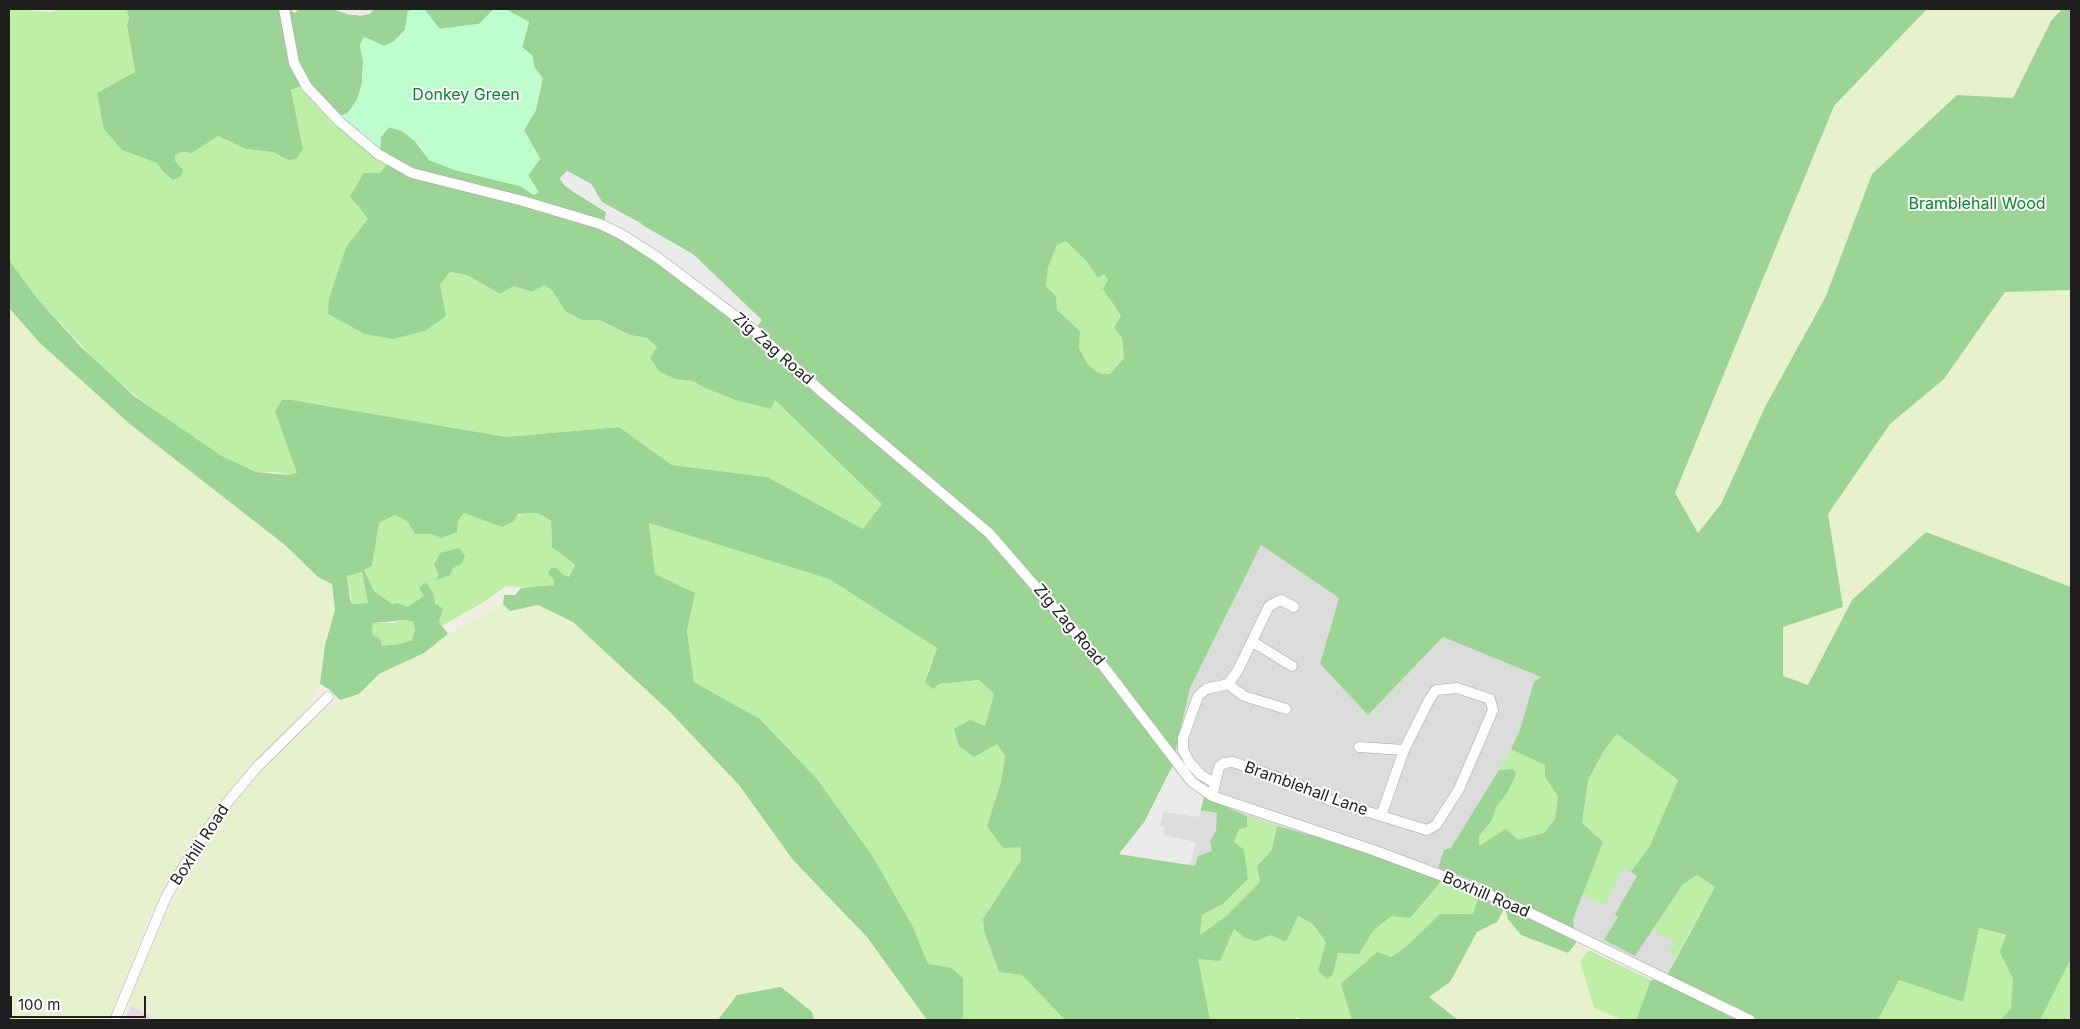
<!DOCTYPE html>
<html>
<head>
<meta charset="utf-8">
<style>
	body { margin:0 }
	#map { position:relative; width:2080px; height:1029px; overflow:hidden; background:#f1efe4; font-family:Inter,sans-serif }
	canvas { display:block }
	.frame { position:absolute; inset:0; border:10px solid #1f1f1f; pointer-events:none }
	.scale { position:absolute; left:10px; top:996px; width:136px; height:22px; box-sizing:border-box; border:2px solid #1f1f1f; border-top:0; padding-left:6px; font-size:15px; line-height:18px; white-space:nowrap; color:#1f1f1f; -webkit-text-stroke:4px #fff; paint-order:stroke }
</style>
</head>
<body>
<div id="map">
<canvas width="2080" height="1029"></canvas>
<div class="frame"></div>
<div class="scale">100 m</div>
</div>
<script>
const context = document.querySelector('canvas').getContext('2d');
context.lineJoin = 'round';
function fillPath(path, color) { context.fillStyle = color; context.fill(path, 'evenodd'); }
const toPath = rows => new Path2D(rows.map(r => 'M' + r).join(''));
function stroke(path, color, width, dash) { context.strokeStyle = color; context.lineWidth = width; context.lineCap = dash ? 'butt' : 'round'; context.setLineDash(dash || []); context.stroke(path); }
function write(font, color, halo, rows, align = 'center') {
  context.font = font + ' Inter,sans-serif'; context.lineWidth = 4; context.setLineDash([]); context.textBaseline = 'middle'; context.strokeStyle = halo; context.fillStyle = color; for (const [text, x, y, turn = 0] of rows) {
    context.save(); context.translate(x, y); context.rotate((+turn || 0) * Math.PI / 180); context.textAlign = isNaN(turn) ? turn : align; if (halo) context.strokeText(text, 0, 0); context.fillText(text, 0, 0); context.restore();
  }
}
const residential = toPath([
	[1261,545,1339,598,1320,664,1368,715,1443,637,1542,677,1697,875,1676,957,1665,980,1530,913,1393,1020,1301,1020,1297,1017,1293,1020,1210,1020,1197,958,1119,854,1172,767,1190,688]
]);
const industrial = toPath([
	[131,1006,152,1016,150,1020,124,1020]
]);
const farmland = toPath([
	[1927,9,2062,9,2051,21,2013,98,1957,95,1872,174,1826,296,1765,407,1721,504,1698,533,1675,493,1834,106],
	[2071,290,2071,587,1926,532,1852,600,1808,686,1783,676,1783,627,1843,607,1828,514,1890,424,1944,379,2005,292],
	[9,308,40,343,131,425,286,545,318,577,332,584,335,610,325,645,320,684,311,701,294,724,244,775,187,853,147,922,122,990,109,1020,9,1020],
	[503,604,510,611,538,605,573,622,670,712,739,785,793,860,867,937,927,1020,150,1020,152,1016,128,1004,165,914,186,877,234,802,272,759,309,722,330,705,332,707,340,700,359,694,379,674,424,653,448,634],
	[1505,906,1508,919,1521,935,1567,953,1576,943,1589,950,1581,961,1594,1008,1611,1015,1609,1020,1458,1020,1429,997,1450,982,1477,932,1497,922]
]);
const grass = toPath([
	[9,9,52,12,58,9,126,9,129,17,127,27,135,72,97,94,122,150,157,163,163,172,175,161,174,155,181,152,192,153,218,136,246,149,273,152,288,160,303,149,291,90,301,87,317,105,386,165,357,206,368,219,346,247,340,266,440,285,450,272,467,275,500,294,514,286,532,292,544,285,552,290,565,311,582,320,600,320,630,335,647,338,657,347,676,379,693,381,705,388,771,409,775,399,883,504,863,530,767,477,672,465,619,427,506,437,292,400,297,473,288,475,276,472,256,472,220,455,165,419,105,371,36,297,9,260],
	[1066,241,1086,261,1098,278,1104,274,1108,280,1111,302,1121,316,1124,358,1110,374,1099,373,1088,365,1079,348,1080,331,1057,310,1056,296,1046,286,1048,267,1057,245],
	[464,513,481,519,538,513,551,522,552,547,575,565,569,577,551,586,534,588,506,586,487,600,442,626,439,622,441,617,433,593,407,607,398,603,392,604,374,591,364,570,372,566,379,523,395,515,408,522,415,534,431,534,441,538],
	[649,523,829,579,937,648,927,673,934,688,939,684,979,680,994,694,985,726,1005,756,1001,782,987,826,1021,847,1021,860,983,919,984,931,999,972,1022,975,1065,1020,960,1020,963,1017,963,978,952,968,928,965,912,925,873,857,817,779,760,719,694,682,687,631,695,593,655,574],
	[362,572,368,603,352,604,347,575],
	[406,620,413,622,415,630,412,640,399,644,382,646,380,639,372,634,373,623,393,623],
	[1617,734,1678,780,1650,846,1631,872,1624,866,1604,906,1582,894,1603,842,1582,823,1588,780,1603,752],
	[1511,749,1545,765,1545,777,1558,796,1555,819,1544,833,1518,841,1479,846,1479,836,1492,820,1496,807,1507,793,1506,768,1499,770],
	[1247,816,1277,826,1272,850,1257,866,1260,882,1225,917,1200,935,1202,915,1224,903,1234,842,1239,828,1247,827],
	[1697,875,1715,887,1676,957,1669,953,1674,941,1653,931,1683,884],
	[1442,880,1481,896,1473,914,1457,913,1431,922,1408,945,1392,957,1377,952,1348,1009,1352,1020,1301,1020,1297,1017,1293,1020,1210,1020,1197,958,1220,961,1234,929,1245,938,1298,916,1313,924,1326,942,1318,971,1333,974,1337,953,1360,954,1372,931,1391,916,1410,918],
	[1978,928,2071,954,2071,1020,1878,1020,1899,980,1963,1002],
	[1589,950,1651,980,1636,1020,1622,1020,1594,1008,1580,961]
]);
const forest = toPath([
	[126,9,289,9,295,13,299,9,333,9,350,15,369,14,374,9,418,9,408,11,405,30,393,42,384,46,364,37,360,45,363,61,362,83,357,100,347,114,339,116,307,84,291,90,303,149,296,159,288,160,273,152,246,149,218,136,192,153,181,152,175,155,175,161,183,170,180,177,173,180,163,172,157,163,122,150,104,129,97,93,135,72,127,26,129,17],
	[424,9,494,9,479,24,439,29],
	[505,9,1927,9,1834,106,1675,493,1698,533,1721,504,1765,407,1826,296,1872,174,1957,95,2013,98,2051,21,2062,9,2071,9,2071,290,2005,292,1944,379,1890,424,1828,514,1843,607,1783,627,1783,676,1808,685,1852,600,1926,532,2071,587,2071,958,2040,1020,2001,1020,2011,1008,2013,979,2000,952,2006,935,1979,928,1963,1002,1899,980,1878,1020,1636,1020,1651,980,1665,979,1715,887,1697,875,1683,884,1635,956,1604,940,1618,917,1615,914,1637,876,1631,872,1650,846,1678,780,1617,734,1603,752,1588,780,1582,823,1603,842,1573,919,1576,943,1568,953,1521,935,1508,919,1505,907,1497,922,1477,932,1450,982,1429,997,1458,1020,1352,1020,1341,984,1377,952,1392,957,1408,945,1440,914,1473,914,1483,884,1438,868,1444,850,1451,848,1499,770,1514,769,1516,775,1507,793,1496,807,1492,820,1479,836,1479,846,1506,829,1518,840,1544,833,1555,819,1558,796,1545,777,1545,765,1511,749,1520,730,1534,682,1541,677,1443,637,1368,715,1320,664,1339,598,1261,545,1190,688,1172,767,1145,821,1120,854,1195,866,1198,856,1212,851,1210,841,1216,831,1217,813,1200,810,1204,797,1247,816,1247,827,1239,829,1234,842,1244,850,1248,879,1224,903,1202,915,1200,935,1225,917,1260,882,1257,866,1272,850,1277,826,1343,844,1442,880,1410,918,1391,916,1373,931,1359,954,1338,953,1333,974,1327,979,1318,971,1326,942,1313,924,1298,916,1286,942,1271,935,1256,941,1245,938,1234,929,1220,961,1198,959,1210,1020,1065,1020,1022,975,999,972,984,931,983,919,1021,860,1021,847,1003,848,987,826,1001,782,1005,756,997,744,974,757,959,746,954,729,970,720,985,726,994,694,979,680,939,684,933,689,925,682,937,648,829,579,649,523,655,574,695,593,687,631,694,682,760,719,817,779,873,857,912,925,928,964,952,968,963,978,963,1018,960,1020,927,1020,867,937,793,860,739,785,670,712,573,622,538,605,510,611,503,604,504,595,515,595,521,588,554,585,554,580,548,573,551,568,557,568,563,575,569,577,575,565,552,547,551,521,538,513,518,514,514,521,502,527,464,513,458,520,457,532,441,538,431,534,415,534,408,522,395,515,379,523,372,566,364,570,374,591,392,604,398,603,407,607,424,596,419,588,424,583,427,584,433,593,436,604,443,609,439,622,448,634,424,653,379,674,359,694,340,700,330,690,320,684,325,645,335,610,332,584,318,577,285,545,131,425,40,343,9,308,9,260,36,297,81,347,134,396,220,455,256,472,288,475,297,473,275,411,282,400,292,400,506,437,619,427,672,465,767,477,863,529,882,504,775,400,771,409,736,400,705,388,693,381,676,379,660,372,650,358,657,347,647,338,630,335,600,320,582,320,565,311,552,290,544,285,532,292,514,286,500,294,467,275,450,272,440,285,446,316,425,331,393,339,365,334,328,314,329,299,346,247,368,219,350,196,364,173,380,173,390,160,380,152,381,137,389,127,402,131,414,140,429,160,455,170,520,186,534,195,528,175,540,159,524,130,536,110,534,67,522,48,529,22],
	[567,171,591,184,602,202,644,225,606,212,572,191,560,178],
	[1066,241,1086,261,1098,278,1104,274,1108,280,1103,289,1121,316,1114,328,1122,337,1124,358,1110,374,1099,373,1088,365,1079,348,1080,331,1057,310,1056,296,1046,286,1048,267,1057,245],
	[362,572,368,603,352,604,350,599,347,576],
	[406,620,413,622,415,630,412,640,399,644,382,646,380,639,372,634,373,623],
	[459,548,465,556,461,564,453,568,450,575,436,580,439,574,434,565,440,553],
	[781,987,812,1012,814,1020,718,1020,737,995]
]);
const park = toPath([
	[418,9,424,9,440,29,479,24,494,9,505,9,529,22,522,47,533,56,534,67,543,78,536,110,524,130,540,159,528,175,539,192,534,195,520,186,455,170,429,160,420,145,402,131,389,127,381,137,380,149,339,116,347,114,357,100,362,83,363,61,360,45,364,37,384,46,393,42,405,30,408,11]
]);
const parking = toPath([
	[333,9,374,9,369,14,360,16],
	[567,171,591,184,602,202,693,254,762,320,756,328,604,223,606,212,565,186,560,179],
	[1172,767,1185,784,1204,797,1199,817,1163,812,1160,826,1165,827,1163,835,1196,842,1190,865,1119,854,1145,821]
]);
const minor = toPath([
	[284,9,294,63,307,87,340,122,378,154,412,173,523,201,600,224,621,234,657,257,755,331,823,393,989,533,1094,654,1192,782,1212,796,1373,850,1464,884,1530,913,1750,1020],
	[1253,642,1292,666],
	[1228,684,1244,696,1286,709],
	[1359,747,1404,750,1381,816],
	[1215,783,1201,775,1190,763,1183,750,1183,738,1198,696,1206,689,1228,684,1238,670,1269,606,1281,600,1294,607],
	[1212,796,1219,767,1224,763,1233,762,1297,784,1329,800,1427,830,1436,825,1459,789,1493,710,1490,699,1457,688,1436,690,1429,700,1404,750],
	[115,1020,166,897,191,854,221,810,257,767,328,697]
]);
const parkNames = [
	["Donkey Green",466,95],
	["Bramblehall Wood",1977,204]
];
const streetNames = [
	["Zig Zag Road",773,349,41],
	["Zig Zag Road",1069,625,50],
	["Bramblehall Lane",1306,789,20],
	["Boxhill Road",200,845,-57],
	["Boxhill Road",1486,895,23]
];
fillPath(residential, '#dddcdc');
fillPath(industrial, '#ead6e3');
fillPath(farmland, '#e8f1ce');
fillPath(grass, '#bdefa6');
fillPath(forest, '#9cd495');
fillPath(park, '#befece');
fillPath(parking, '#ebebeb');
stroke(minor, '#a6a6a6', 11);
stroke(minor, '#fff', 10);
write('16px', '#018925', '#fff', parkNames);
write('16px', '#1f1f1f', '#fff', streetNames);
</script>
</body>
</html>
